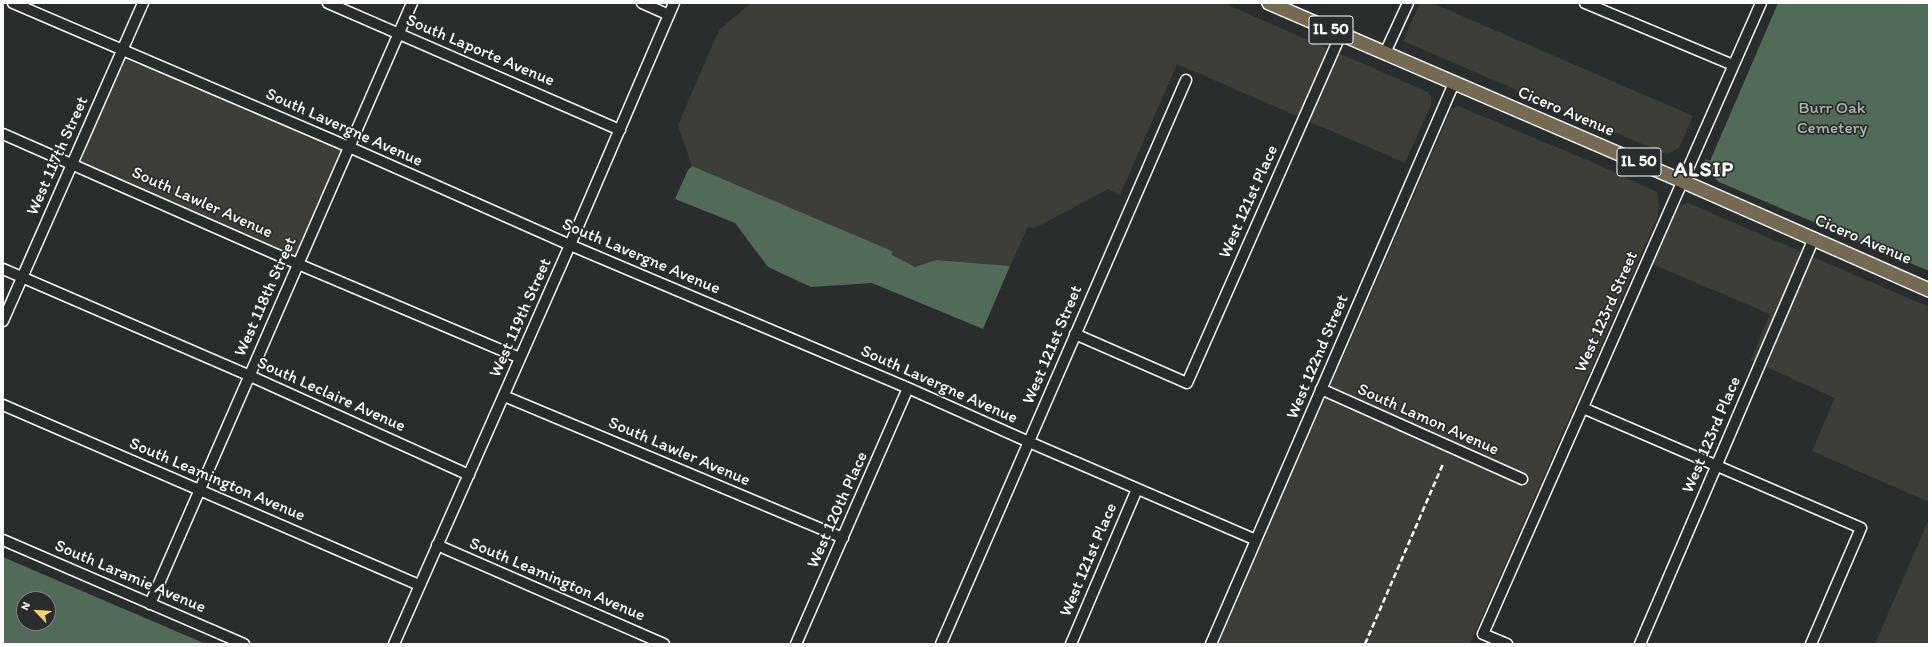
<!DOCTYPE html>
<html>
<head>
<meta charset="utf-8">
<style>
	body { margin:0 }
	#map { position:relative; width:1932px; height:647px; overflow:hidden; background:#2a2d2e; font-family:Itim,sans-serif }
	canvas { display:block }
	.frame { position:absolute; inset:0; border:4px solid #fff; pointer-events:none }
	.north { position:absolute; left:16px; top:591px; width:40px; height:40px; box-sizing:border-box; background:#2a2d2e; border:1px solid #7f8182; border-radius:50%; rotate:295deg; font-size:11px; font-weight:700; line-height:16px; text-align:center; color:#fff }
	.north::after { content:''; display:block; margin:auto; width:14px; height:18px; background:#ffd166; clip-path:polygon(50% 0,100% 100%,50% 72%,0 100%) }
</style>
</head>
<body>
<div id="map">
<canvas width="1932" height="647"></canvas>
<div class="frame"></div>
<div class="north">N</div>
</div>
<script>
const context = document.querySelector('canvas').getContext('2d');
context.lineJoin = 'round';
function fillPath(path, color) { context.fillStyle = color; context.fill(path, 'evenodd'); }
const toPath = rows => new Path2D(rows.map(r => 'M' + r).join(''));
function stroke(path, color, width, dash) { context.strokeStyle = color; context.lineWidth = width; context.lineCap = dash ? 'butt' : 'round'; context.setLineDash(dash || []); context.stroke(path); }
function write(font, color, halo, rows, align = 'center') {
  context.font = font + ' Itim,sans-serif'; context.lineWidth = 3.5; context.setLineDash([]); context.textBaseline = 'middle'; context.strokeStyle = halo; context.fillStyle = color; for (const [text, x, y, turn = 0] of rows) {
    context.save(); context.translate(x, y); context.rotate((+turn || 0) * Math.PI / 180); context.textAlign = isNaN(turn) ? turn : align; if (halo) context.strokeText(text, 0, 0); context.fillText(text, 0, 0); context.restore();
  }
}
const built = toPath([
	[751,3,1223,3,1428,92,1431,97,1431,105,1405,163,1177,64,1120,195,1108,189,1035,228,1028,227,1010,266,936,260,915,267,892,255,891,251,692,166,678,125,719,30],
	[1420,3,1432,3,1693,116,1679,148,1669,154,1663,153,1403,41],
	[123,56,342,149,296,256,77,161],
	[1458,106,1592,162,1657,192,1659,204,1658,216,1470,644,1218,644,1451,110],
	[1688,203,1929,307,1929,502,1812,451,1835,398,1751,360,1770,314,1652,264,1679,206],
	[1929,519,1929,644,1875,644]
]);
const green = toPath([
	[1778,3,1929,3,1929,271,1719,182,1708,172,1705,159,1710,161],
	[692,166,892,251,892,255,915,267,936,260,1010,266,983,329,872,283,811,287,768,267,735,223,675,199,688,170],
	[3,557,82,591,206,644,3,644],
	[24,599,48,599,48,623,24,623]
]);
const minor = toPath([
	[13,3,349,147,570,245,908,388,1029,442,1256,540],
	[328,3,620,130],
	[642,3,669,15],
	[1585,3,1733,65],
	[1385,53,1408,3],
	[3,134,298,264,520,358],
	[3,269,248,375,469,475],
	[3,321,143,3],
	[1075,334,1187,383,1341,34],
	[1321,389,1522,479],
	[504,396,843,538],
	[3,405,419,585],
	[1583,408,1861,528,1811,644],
	[3,540,244,644],
	[437,545,664,644],
	[150,604,412,3],
	[394,644,570,245,674,3],
	[796,644,908,388],
	[941,644,1186,80],
	[1071,644,1137,489],
	[1211,644,1454,83],
	[1507,644,1483,634,1761,3],
	[1640,644,1814,238]
]);
const major = toPath([
	[1269,3,1682,181,1929,290]
]);
const rail = toPath([
	[1365,644,1443,464]
]);
const shields = [
	[1331,30,44],
	[1639,162,44]
];
const shieldNames = [
	["IL 50",1331,30],
	["IL 50",1639,162]
];
const streetNames = [
	["South Laporte Avenue",480,51,23],
	["Cicero Avenue",1566,112,23],
	["South Lavergne Avenue",344,128,24],
	["West 117th Street",58,156,-66],
	["West 121st Place",1249,202,-66],
	["South Lawler Avenue",202,203,24],
	["Cicero Avenue",1863,240,23],
	["South Lavergne Avenue",641,257,23],
	["West 118th Street",266,297,-66],
	["West 123rd Street",1607,312,-66],
	["West 119th Street",521,318,-66],
	["West 121st Street",1053,345,-67],
	["West 122nd Street",1318,357,-67],
	["South Lavergne Avenue",939,385,24],
	["South Leclaire Avenue",331,395,24],
	["South Lamon Avenue",1428,420,24],
	["West 123rd Place",1712,435,-67],
	["South Lawler Avenue",679,452,23],
	["South Leamington Avenue",217,480,23],
	["West 120th Place",838,510,-66],
	["West 121st Place",1089,560,-67],
	["South Laramie Avenue",130,577,23],
	["South Leamington Avenue",557,580,23]
];
const parkNames = [
	["Burr Oak",1832,109],
	["Cemetery",1832,129]
];
const districtNames = [
	["ALSIP",1704,171]
];
fillPath(built, '#3e3e39');
fillPath(green, '#526b59');
stroke(minor, '#fff', 13);
stroke(major, '#fff', 16);
stroke(minor, '#2a2d2e', 10);
stroke(major, '#746b52', 13);
stroke(rail, '#fff', 2.5, [6, 3]);
for (const [x, y, w] of shields) { const box = new Path2D(); box.roundRect(x - w / 2, y - 14, w, 28, 3); context.fillStyle = '#2a2d2e'; context.fill(box); stroke(box, '#fff', 1); }
write('bold 16px', '#fff', null, shieldNames);
write('17px', '#fff', '#2a2d2e', streetNames);
write('17px', '#a8b5ac', '#2a2d2e', parkNames);
context.letterSpacing = '1px';
write('bold 21px', '#fff', '#2a2d2e', districtNames);
context.letterSpacing = '0px';
</script>
</body>
</html>
